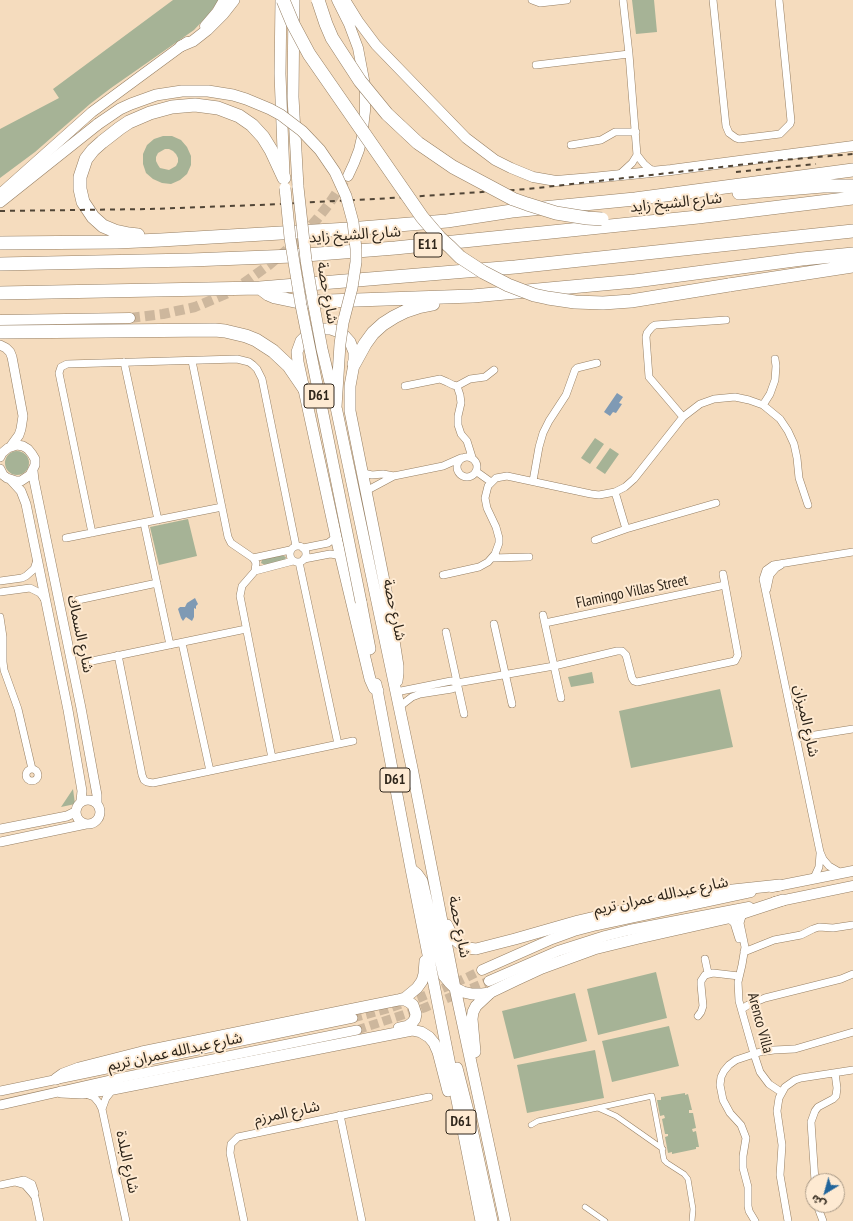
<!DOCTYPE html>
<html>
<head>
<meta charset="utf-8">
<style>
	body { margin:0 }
	#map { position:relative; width:853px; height:1221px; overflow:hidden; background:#f5dcbe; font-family:"PT Sans Narrow","Noto Sans Arabic",sans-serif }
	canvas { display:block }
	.north { position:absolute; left:805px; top:1173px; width:40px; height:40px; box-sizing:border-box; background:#feead2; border:1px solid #ab9b88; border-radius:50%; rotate:217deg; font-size:11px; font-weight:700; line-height:16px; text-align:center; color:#2e251a }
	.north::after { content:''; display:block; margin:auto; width:14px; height:18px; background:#22659b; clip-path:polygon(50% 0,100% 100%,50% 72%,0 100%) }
</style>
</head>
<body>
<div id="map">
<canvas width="853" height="1221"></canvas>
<div class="north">ش</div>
</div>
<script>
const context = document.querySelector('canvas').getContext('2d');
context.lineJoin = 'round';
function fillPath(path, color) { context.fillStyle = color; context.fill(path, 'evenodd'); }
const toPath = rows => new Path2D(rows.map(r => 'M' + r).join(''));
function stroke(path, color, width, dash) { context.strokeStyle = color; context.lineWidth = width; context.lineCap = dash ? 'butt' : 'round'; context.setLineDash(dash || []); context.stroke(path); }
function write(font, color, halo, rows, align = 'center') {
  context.font = font + ' "PT Sans Narrow","Noto Sans Arabic",sans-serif'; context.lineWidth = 4; context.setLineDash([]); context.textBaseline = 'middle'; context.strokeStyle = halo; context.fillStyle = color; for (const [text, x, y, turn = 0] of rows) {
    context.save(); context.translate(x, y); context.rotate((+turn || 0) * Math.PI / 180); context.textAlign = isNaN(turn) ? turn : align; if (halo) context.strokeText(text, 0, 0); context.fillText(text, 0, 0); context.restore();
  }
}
const green = toPath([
	[173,0,219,0,208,15,194,30,111,88,90,104,35,152,0,178,0,129,59,98,53,89],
	[632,0,654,0,657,32,636,34],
	[163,136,172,136,181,140,187,147,191,156,191,165,187,174,180,180,171,184,162,183,153,179,146,173,143,164,143,154,147,145,154,139],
	[165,149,169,149,173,151,176,154,178,158,178,162,176,166,169,170,160,168,158,165,156,161,156,157,158,153],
	[595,438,604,444,590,464,581,458],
	[610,448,619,454,605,474,596,468],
	'5 463a12 12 0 1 1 24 0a12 12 0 1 1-24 0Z',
	[188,519,197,556,159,565,150,527],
	[282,555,286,557,285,560,265,565,261,563,262,560],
	[592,672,594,683,571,687,568,677],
	[720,689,733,747,631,768,619,711],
	[73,789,75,804,61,807],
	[656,972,667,1018,598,1035,587,989],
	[575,993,587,1041,514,1059,502,1011],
	[669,1026,679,1066,612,1082,602,1041],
	[595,1050,604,1098,527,1113,517,1065],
	[685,1093,685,1095,688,1094,692,1110,689,1110,689,1113,693,1113,696,1128,692,1129,693,1132,696,1131,699,1147,696,1147,696,1149,672,1154,672,1152,668,1153,665,1137,668,1136,668,1134,665,1134,662,1119,665,1118,664,1115,660,1116,657,1100,661,1100,661,1097]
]);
const water = toPath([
	[617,393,623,397,619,403,622,404,616,413,613,412,610,416,604,412],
	[195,598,198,604,196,606,196,609,194,608,194,617,192,621,186,617,183,621,181,618,178,609,180,607,185,607,187,603]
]);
const tertiaryTunnel = toPath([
	[353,1018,387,1009,419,998,451,985,482,970],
	[357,1030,424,1008,489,981]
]);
const secondaryTunnel = toPath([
	[130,318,163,314,195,307,226,294,241,285,269,265,295,243,318,218,329,204,345,180]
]);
const pedestrian = toPath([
	[598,1108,616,1116,663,1149],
	[531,1125,538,1121,652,1096,664,1160,667,1163,684,1174,688,1179,693,1209,692,1221],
	[585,1207,605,1221]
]);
const minor = toPath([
	[532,0,540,3,567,0],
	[713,0,726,126,729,133,736,138,739,139,780,134,790,124,791,121,779,0],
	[536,65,629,54],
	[571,145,601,140,615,132,636,132],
	[637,155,644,164,650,169,656,171],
	[620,174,632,163,637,155,629,54,623,0],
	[192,361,228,537,231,543,253,558,256,563,255,571,242,586,240,596,272,758],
	[124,362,158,520],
	[405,386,440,379,447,382,453,385,457,386,470,379,485,377,494,370],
	[457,386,460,395,461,403,458,416,458,425,461,434,467,441,472,457],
	[763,405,770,394,775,380,776,366,775,359],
	[683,417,649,377,646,337,647,333,652,327,655,325,726,320],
	'457 467a10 10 0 1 1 20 0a10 10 0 1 1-20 0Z',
	[477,472,491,482],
	[363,473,372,475,383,474,394,476,443,466,461,458],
	[533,481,539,447,543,433,549,421,566,395,575,370,577,368,597,363],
	[366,491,394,476],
	[615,492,626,529],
	[144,523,170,645],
	[92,533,59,373,61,367,67,364,237,359,249,362,253,365,257,369,262,379,296,546],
	[66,538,222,507],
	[595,540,626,529,716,503],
	'290 554a8 8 0 1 1 16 0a8 8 0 1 1-16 0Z',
	[303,548,328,543,336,537],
	[253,558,290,550],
	[492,558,529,557],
	[304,559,330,554,337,555,340,557],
	[299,562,338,744],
	[255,571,293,561],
	[443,575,479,567,488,562,495,554,499,543,499,538,496,527,487,508,485,498,488,486,496,478,507,476,591,494,599,495,615,492,625,487,634,479,683,417,700,404,714,399,735,397,749,400,763,405,780,419,788,431,794,444,797,458,799,478,808,505],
	[0,581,22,578,26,576,34,569,37,560],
	[767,589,770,575,776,568,781,565],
	[0,592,30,588,40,593,45,600],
	[78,600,157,583],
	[543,615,561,698],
	[0,617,3,637,3,662,4,670,18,709,32,769],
	[545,623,725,585],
	[494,624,512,704],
	[446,632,464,714],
	[182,643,210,771],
	[118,655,142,775,144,780,147,782,153,783,353,741],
	[92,661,246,629],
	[396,692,451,681,456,682,457,683,554,666,617,651,622,651,626,655,632,678,634,681,637,682,735,661,738,655,723,574],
	[399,707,412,697,420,694,452,689,455,688,457,683],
	[796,738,853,729],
	'26 775a6 6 0 1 1 12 0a6 6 0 1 1-12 0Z',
	[841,873,829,866,823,859,820,852,763,579,766,570,773,565,853,552],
	[814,878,819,867,820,854],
	[743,913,740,923,745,947,742,965,738,982,739,1001,754,1054,760,1072,769,1084,781,1092],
	[728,918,734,923,739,939],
	[744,952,774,940,801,935,813,929,819,927,833,928,853,925],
	[705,959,708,973],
	[742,1009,748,1005,765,998,841,979,853,974],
	[698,1016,701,1012,703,1006,701,985,701,981,705,975,713,973,739,976],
	[86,1094,94,1097,99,1103,102,1109,126,1221],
	[102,1109,106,1098,113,1089],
	[340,1115,362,1221],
	[815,1181,811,1122,815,1111,818,1107,833,1099,836,1096,837,1088,835,1073],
	[15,1182,25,1185,32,1193,35,1197,40,1221],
	[0,1185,24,1180,32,1184,35,1193],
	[817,1205,823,1221],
	[244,1221,230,1153,231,1144,238,1137,429,1097],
	[755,1221,749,1211,748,1206,748,1187,743,1168,743,1156,746,1138,741,1125,730,1113,723,1100,720,1085,721,1077,724,1071,729,1065,736,1060,760,1052,774,1050,795,1049,853,1032],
	[788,1221,780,1175,782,1145,777,1111,779,1098,785,1087,795,1080,801,1078,853,1070]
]);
const tertiary = toPath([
	[0,345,6,348,10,352,12,357,23,416,21,429,19,435,11,446],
	[0,457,2,453,8,448,17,445,23,446,28,449,32,454,35,459,35,465,30,475,21,481,16,481,7,478,3,475,0,469],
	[33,471,34,480,81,708,97,795,97,804],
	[11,480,21,491,26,504,68,710,82,791,81,801],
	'76 812a12 12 0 1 1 24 0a12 12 0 1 1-24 0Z',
	[0,829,67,816,75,812],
	[0,842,86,824],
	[0,1091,353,1018],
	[0,1105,124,1077,357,1030]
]);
const secondary = toPath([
	[337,0,349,24,358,48,365,85,365,111,362,137,359,150,354,163,348,176],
	[345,0,358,21,376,45,466,138,495,160,511,168,533,177,556,181,592,178,671,170,853,146],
	[205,26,217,12,224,0],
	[0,194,92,112,187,42],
	[0,320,130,318],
	[772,887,853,871],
	[775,902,853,886],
	[482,970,552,939,574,931,597,925,751,892],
	[489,981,558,951,605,936,629,930,749,907]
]);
const primary = toPath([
	[281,0,280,74,284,175],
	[294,0,293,97,298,187],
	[181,46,193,41,207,30,223,14,234,0],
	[0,202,98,124],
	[336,407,412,768,455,988,505,1221],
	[361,602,370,649],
	[376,684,411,869,481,1221],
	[378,691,374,688,370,679,336,537,298,362,297,352,301,341,309,333,320,329,331,329,342,333,350,342,354,352,354,364,350,386,350,411,387,596,398,666,398,673,397,681],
	[411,869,417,874,422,881,444,976,449,982,455,988,463,992,472,994,482,994,490,993],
	[447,925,453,938,460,944,468,948,476,949,515,939,578,921,659,902,733,890,780,885],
	[398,1000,405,1000,409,1002,413,1005,416,1014,415,1019,412,1023,408,1026,399,1028],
	[475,1052,472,1019,473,1012,476,1006,491,992,516,980,542,968,594,949,639,938,728,918,783,900],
	[457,1068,468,1111,492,1221],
	[56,1079,63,1074,79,1068,142,1052,398,1000,405,998,417,988,422,981,424,974,425,961],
	[61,1092,82,1093,113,1089,412,1030,421,1032,429,1037,434,1043,438,1052,448,1091]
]);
const motorway = toPath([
	[739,193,823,186,853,186],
	[138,235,129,234,115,231,103,226,93,217,83,202,80,189,80,177,86,159,93,150,102,142,120,128,129,122,150,113,172,107,195,105,218,108,239,116,252,125,263,137,271,150,284,178],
	[0,243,117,242,161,240,349,229,447,221,512,211,635,199,853,170],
	[0,264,191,260,293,256,395,248,698,217,853,198],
	[729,285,853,266],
	[260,288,268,294,275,297,299,302,473,296,635,281,802,259,853,254],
	[0,293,260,288,515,267,853,231],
	[0,332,215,330,225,331,246,336,256,340,273,351,289,366,304,388],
	[354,364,365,344,373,333,383,324,394,317,406,311,418,307,433,304]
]);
const rail = toPath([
	[736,172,816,164],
	[0,211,150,209,258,205,376,199,528,189,783,160,853,154]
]);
const primaryBridge = toPath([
	[98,124,120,109,131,104,156,95,182,91,208,91,233,95,246,99,270,109,281,115,302,131,320,150,335,172,346,196,353,222,356,249,356,262,352,288,343,323,340,344,336,407],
	[298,187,306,260,311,290,322,349,333,395],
	[285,188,290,238,301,305,361,602]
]);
const motorwayBridge = toPath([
	[283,0,293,24,309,54,422,217,440,238,450,247,460,257,483,272,508,285,534,295,548,298,575,302,603,303,631,301,729,285],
	[318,0,326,24,332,38,360,81,387,114,418,143,453,167,513,199,527,204,556,213,587,218,602,219]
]);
const shields = [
	[428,245,28],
	[319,396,30],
	[395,780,30],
	[461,1122,30]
];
const shieldNames = [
	["E11",428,245],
	["D61",319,396],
	["D61",395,780],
	["D61",461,1122]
];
const streetNames = [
	["شارع الشيخ زايد",676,203,-6],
	["شارع الشيخ زايد",355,235,-4],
	["شارع حصة",327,293,80],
	["Flamingo Villas Street",632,592,-12],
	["شارع حصة",394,610,78],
	["شارع السماك",80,634,78],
	["شارع الميزان",806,721,78],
	["شارع عبدالله عمران تريم",661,896,-12],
	["شارع حصة",459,927,79],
	["Arenco Villa",760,1023,75],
	["شارع عبدالله عمران تريم",175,1052,-12],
	["شارع المرزم",287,1113,-12],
	["شارع البلدة",127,1162,78]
];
fillPath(green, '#a6b396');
fillPath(water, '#7f9ab4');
stroke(tertiaryTunnel, '#cdb79d', 9, [9, 4.5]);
stroke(secondaryTunnel, '#cdb79d', 10, [10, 5]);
stroke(pedestrian, '#967f63', 6);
stroke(minor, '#967f63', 8);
stroke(tertiary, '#967f63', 10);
stroke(secondary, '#967f63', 11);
stroke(primary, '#967f63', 12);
stroke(motorway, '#967f63', 14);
stroke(pedestrian, '#fff', 5);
stroke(minor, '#fff', 7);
stroke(tertiary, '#fff', 9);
stroke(secondary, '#fff', 10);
stroke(primary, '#fff', 11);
stroke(motorway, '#fff', 13);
stroke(rail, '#514536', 2, [5, 5]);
stroke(primaryBridge, '#967f63', 12, []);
stroke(motorwayBridge, '#967f63', 14, []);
stroke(primaryBridge, '#fff', 11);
stroke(motorwayBridge, '#fff', 13);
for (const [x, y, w] of shields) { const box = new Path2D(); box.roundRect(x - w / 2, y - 12, w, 24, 3); context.fillStyle = '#feead2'; context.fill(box); stroke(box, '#2e251a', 1); }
write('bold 14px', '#2e251a', null, shieldNames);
write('15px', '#2e251a', '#feead2', streetNames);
</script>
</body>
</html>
